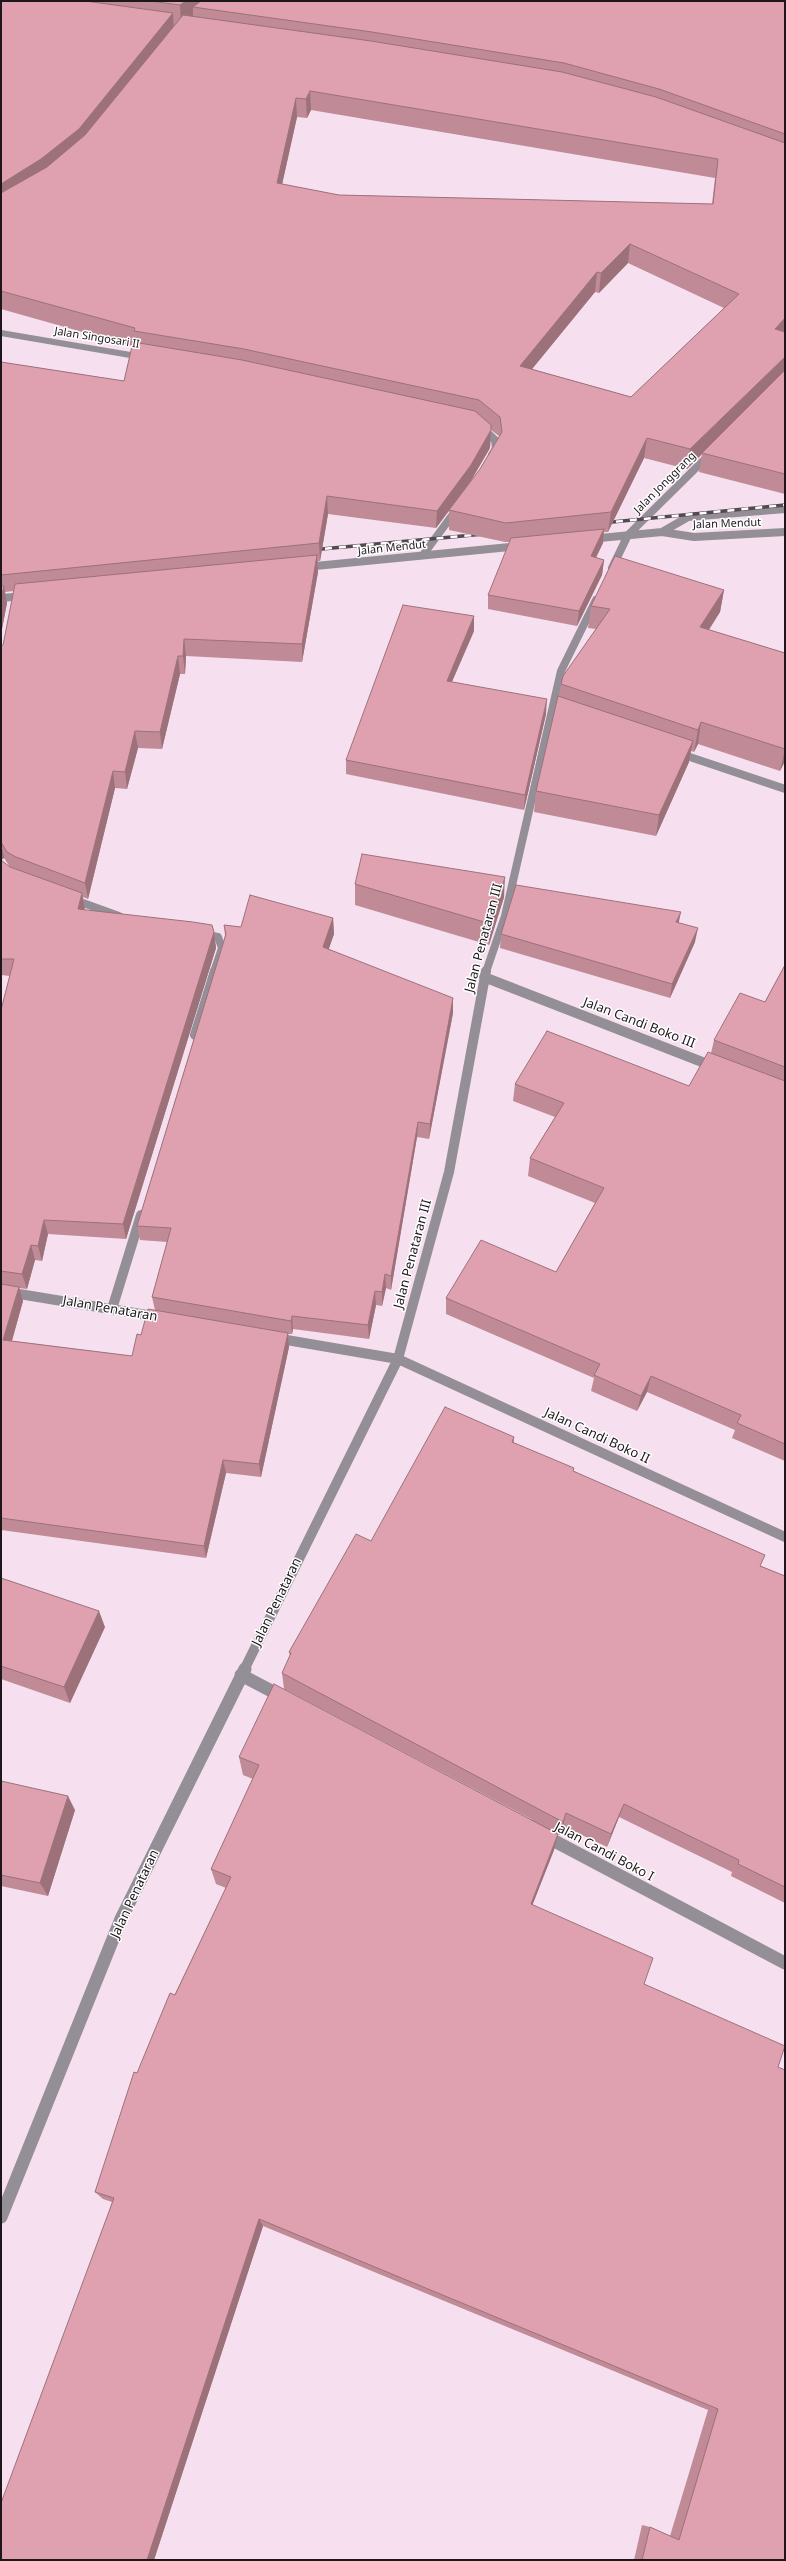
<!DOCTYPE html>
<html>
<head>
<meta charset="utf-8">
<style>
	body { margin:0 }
	#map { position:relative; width:786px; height:2561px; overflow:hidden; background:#f6e0ef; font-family:"Noto Sans",sans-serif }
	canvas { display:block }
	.frame { position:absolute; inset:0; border:2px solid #1d161b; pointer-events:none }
</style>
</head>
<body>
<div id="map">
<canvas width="786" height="2561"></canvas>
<div class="frame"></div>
</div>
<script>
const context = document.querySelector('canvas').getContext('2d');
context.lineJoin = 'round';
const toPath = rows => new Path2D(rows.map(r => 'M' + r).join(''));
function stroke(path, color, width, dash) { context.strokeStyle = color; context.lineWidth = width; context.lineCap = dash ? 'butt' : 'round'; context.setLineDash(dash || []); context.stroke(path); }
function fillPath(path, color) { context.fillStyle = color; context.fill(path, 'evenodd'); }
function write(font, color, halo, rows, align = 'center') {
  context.font = font + ' "Noto Sans",sans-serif'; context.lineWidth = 3; context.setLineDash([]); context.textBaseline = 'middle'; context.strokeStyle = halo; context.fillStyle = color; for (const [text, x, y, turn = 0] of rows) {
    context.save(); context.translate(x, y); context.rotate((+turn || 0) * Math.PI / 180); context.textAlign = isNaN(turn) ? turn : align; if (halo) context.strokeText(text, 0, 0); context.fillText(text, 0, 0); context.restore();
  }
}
const minorFar3 = toPath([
	[1,333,142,357]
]);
const minorFar2 = toPath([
	[482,428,495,440,496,449,492,455],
	[662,532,688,517,785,509],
	[590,539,662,532,694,537,785,532],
	[423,555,456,510],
	[305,567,520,546],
	[612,568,628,535,710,454],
	[1,598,25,596],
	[678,753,785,789],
	[72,899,119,916],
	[202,934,218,937,222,948,214,972],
	[486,972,505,916,561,671,596,600]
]);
const minorFar1 = toPath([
	[484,977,715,1067],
	[195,1035,215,971],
	[1,1291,159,1317],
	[112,1309,141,1215],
	[275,1338,398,1359,785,1537],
	[244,1670,398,1359,449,1172,486,971]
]);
const minor = toPath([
	[241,1675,283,1697],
	[545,1836,785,1963],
	[1,2217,121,1919,245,1669]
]);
const rail = toPath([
	[602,523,785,505],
	[311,550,484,534]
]);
const wall = toPath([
	[1,1,785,1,785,494,699,472,702,454,687,469,644,458,608,532,604,532,603,543,596,558,604,560,602,575,577,626,488,609,488,595,510,542,505,542,449,530,449,511,436,528,328,514,320,561,318,561,318,572,302,662,186,656,185,674,180,674,162,749,138,748,127,789,115,788,88,899,83,897,85,910,214,932,216,948,126,1239,48,1234,42,1261,35,1260,27,1289,19,1288,23,1301,12,1341,132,1356,141,1335,155,1310,152,1297,167,1242,140,1240,137,1226,219,957,225,936,224,925,241,927,333,918,334,934,328,950,453,1013,429,1139,417,1137,391,1290,386,1288,382,1306,376,1305,369,1339,293,1329,292,1334,288,1334,289,1347,261,1477,226,1473,206,1558,1,1530,1,1010,10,976,1,975,1,860,10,867,4,858,1,860,1,647,3,645,14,591,5,592,7,603,1,634,1,362,124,381,132,346,1,309],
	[311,110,715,178,712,204,339,195,282,184,297,117,307,118],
	[628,263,724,308,631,397,532,369,595,292,599,293],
	[491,430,499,436,480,469,471,481,490,448],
	[724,590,720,612,709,630,785,653,785,761,780,771,698,744,694,752,691,751,689,762,656,836,534,812,536,791,559,696,561,684,596,629,588,628,591,606],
	[474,631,452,682,546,714,524,810,346,774,346,760],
	[355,884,504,897,489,945,355,905],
	[679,923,695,942,670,998,500,948,501,934],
	[785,965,785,1461,732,1438,735,1430,647,1392,637,1411,591,1391,594,1378,446,1314,446,1298,556,1272,595,1203,528,1176,530,1158,555,1117,513,1101,515,1084,689,1086,711,1053,714,1040,765,1002],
	[514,1437,514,1443,574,1471,761,1566,785,1576,785,1903,731,1876,732,1872,619,1817,607,1847,563,1826,560,1835,558,1834,554,1850,532,1905,644,1984,778,2067,785,2560,634,2560,642,2525,650,2527,670,2536,708,2410,263,2226,154,2560,1,2560,112,2202,103,2199,95,2192,137,2073,226,1888,216,1884,211,1869,253,1779,243,1775,239,1757,533,1820,284,1689,282,1673,290,1656,289,1652,371,1541],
	[1,1578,105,1627,70,1703,1,1679],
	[1,1781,75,1810,48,1896,1,1886]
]);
const shadedWall = toPath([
	[186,1,215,1,193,7,193,16,181,24,180,5],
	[173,13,174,32,82,148,1,205,1,184],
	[310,91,311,110,307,118,306,99],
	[296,98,297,117,278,203,277,183],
	[630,244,628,263,599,293,601,273],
	[597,272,595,292,519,385,520,366],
	[785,318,785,334,775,329],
	[785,357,785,375,702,453,702,454,687,469,690,449],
	[491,430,490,448,470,482,436,528,437,511],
	[647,438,644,458,608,532,611,512],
	[327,496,328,514,320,561,319,543],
	[604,529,603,543,589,571,591,556],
	[317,555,318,572,302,662,302,644],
	[604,560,602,575,577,626,579,611],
	[4,586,7,603,1,634,1,598],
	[724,590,720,612,696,649,700,627],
	[474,616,474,631,446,695,447,681],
	[184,639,186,656,185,674,183,656],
	[178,656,180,674,162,749,160,732],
	[547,699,546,714,524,810,525,795],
	[701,722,698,744,694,752,698,730],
	[135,731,138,748,127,789,125,772],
	[693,741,689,762,656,836,659,815],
	[785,748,785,761,780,771,785,749],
	[113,771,115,788,88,899,85,883],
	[1,843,4,858,1,860],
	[505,877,504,897,489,945,491,924],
	[82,893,85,910,78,909],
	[681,912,678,926,676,922],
	[333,918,334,934,324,963,323,947],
	[698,928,695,942,670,998,672,984],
	[214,932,216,948,126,1239,123,1224],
	[453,998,453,1013,429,1139,430,1124],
	[418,1122,417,1137,391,1290,391,1276],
	[44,1220,48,1234,42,1261,38,1246],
	[31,1245,35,1260,27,1289,22,1274],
	[385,1274,386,1288,382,1306,382,1292],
	[19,1287,23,1301,8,1354,3,1340],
	[375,1291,376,1305,369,1339,368,1325],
	[292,1316,293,1329,292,1334,291,1321],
	[288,1333,289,1347,261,1477,259,1464],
	[651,1376,647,1392,637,1411,641,1396],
	[223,1460,226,1473,206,1558,204,1546],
	[99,1611,105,1627,70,1703,64,1687],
	[68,1796,75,1810,48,1896,40,1883],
	[624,1804,619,1817,607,1847,611,1834],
	[566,1813,563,1826,560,1835,563,1822],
	[558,1834,554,1850,527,1919,531,1904],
	[259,2219,263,2226,154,2560,147,2560]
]);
const building = toPath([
	[1,1,85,1,173,13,79,129,41,159,1,184,1,1],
	[150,1,186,1,180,5,150,1],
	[201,1,785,1,785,134,659,89,564,63,372,32,193,7,201,1],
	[183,15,371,41,562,72,656,97,785,143,785,318,775,329,785,332,785,357,690,449,647,438,611,512,506,523,449,510,480,469,502,432,500,417,479,400,244,349,134,331,135,328,1,291,1,193,47,167,85,135,183,15],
	[310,91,718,159,713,204,339,195,277,183,296,98,306,99,310,91],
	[630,244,739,294,631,397,520,366,597,272,601,273,630,244],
	[133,342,242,360,475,411,491,425,491,430,471,465,437,511,327,496,319,543,1,575,1,362,124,381,133,342],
	[785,370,785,474,702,453,785,370],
	[604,529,591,556,604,560,579,611,488,595,511,538,604,529],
	[317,555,302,644,184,639,183,656,178,656,160,732,135,731,125,772,113,771,85,883,16,857,7,852,1,842,1,647,3,645,15,584,317,555],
	[615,556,724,590,700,627,785,653,785,749,701,722,698,730,561,684,563,676,610,609,591,606,615,556],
	[1,586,4,586,1,598,1,586],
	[403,605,474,616,447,681,547,699,525,795,346,760,403,605],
	[558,696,693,741,659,815,536,791,558,696],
	[362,854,505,877,491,924,355,884,362,854],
	[1,860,10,867,82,893,78,909,193,922,212,925,214,932,123,1224,44,1220,38,1246,31,1245,22,1274,1,1271,1,1010,14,959,1,959,1,860],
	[516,885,681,912,676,922,698,928,672,984,501,934,516,885],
	[250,895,333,918,323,947,453,998,430,1124,418,1122,391,1276,385,1274,382,1292,375,1291,368,1325,292,1316,291,1321,152,1297,171,1228,137,1226,219,957,226,934,224,925,241,927,250,895],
	[785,965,785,1067,714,1040,740,993,765,1002,785,965],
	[547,1031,689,1086,708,1052,785,1081,785,1444,737,1423,741,1415,651,1376,641,1396,594,1375,600,1364,446,1298,481,1240,556,1272,604,1188,530,1158,564,1103,515,1084,547,1031],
	[1,1284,19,1287,3,1340,132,1356,137,1334,141,1335,148,1309,288,1333,259,1464,223,1460,204,1546,1,1518,1,1284],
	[445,1407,514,1437,512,1442,574,1468,573,1471,765,1555,760,1566,785,1576,785,1887,738,1864,739,1860,624,1804,611,1834,566,1813,563,1822,282,1673,291,1653,289,1652,356,1534,371,1541,445,1407],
	[1,1578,99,1611,64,1687,1,1666,1,1578],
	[274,1684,558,1834,531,1904,653,1958,644,1984,785,2046,778,2067,785,2070,785,2560,642,2560,650,2527,679,2540,718,2409,259,2219,147,2560,1,2560,1,2503,114,2198,95,2192,134,2072,137,2073,170,1993,175,1995,231,1877,211,1869,259,1765,239,1757,274,1684],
	[1,1781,68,1796,40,1883,1,1875,1,1781]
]);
const farStreetnames = [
	["Jalan Singosari II",97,338,9],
	["Jalan Jonggrang",665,483,-45],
	["Jalan Mendut",727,524,-2],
	["Jalan Mendut",392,548,-6]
];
const streetNames = [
	["Jalan Penataran III",484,938,-75],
	["Jalan Candi Boko III",639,1023,21],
	["Jalan Penataran III",413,1254,-75],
	["Jalan Penataran",110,1309,10],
	["Jalan Candi Boko II",597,1436,25],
	["Jalan Penataran",277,1602,-64],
	["Jalan Candi Boko I",604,1852,28],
	["Jalan Penataran",135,1894,-65]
];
stroke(minorFar3, '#948f97', 6);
stroke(minorFar2, '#948f97', 8);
stroke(minorFar1, '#948f97', 10);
stroke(minor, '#948f97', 13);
stroke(rail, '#544950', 3.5);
stroke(rail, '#fff', 2.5, [7]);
fillPath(wall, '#c08a96');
fillPath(shadedWall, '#9c717a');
fillPath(building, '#dfa1af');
stroke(building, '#9c717a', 1);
write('11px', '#1d161b', '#fff', farStreetnames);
write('13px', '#1d161b', '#fff', streetNames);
</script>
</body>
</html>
